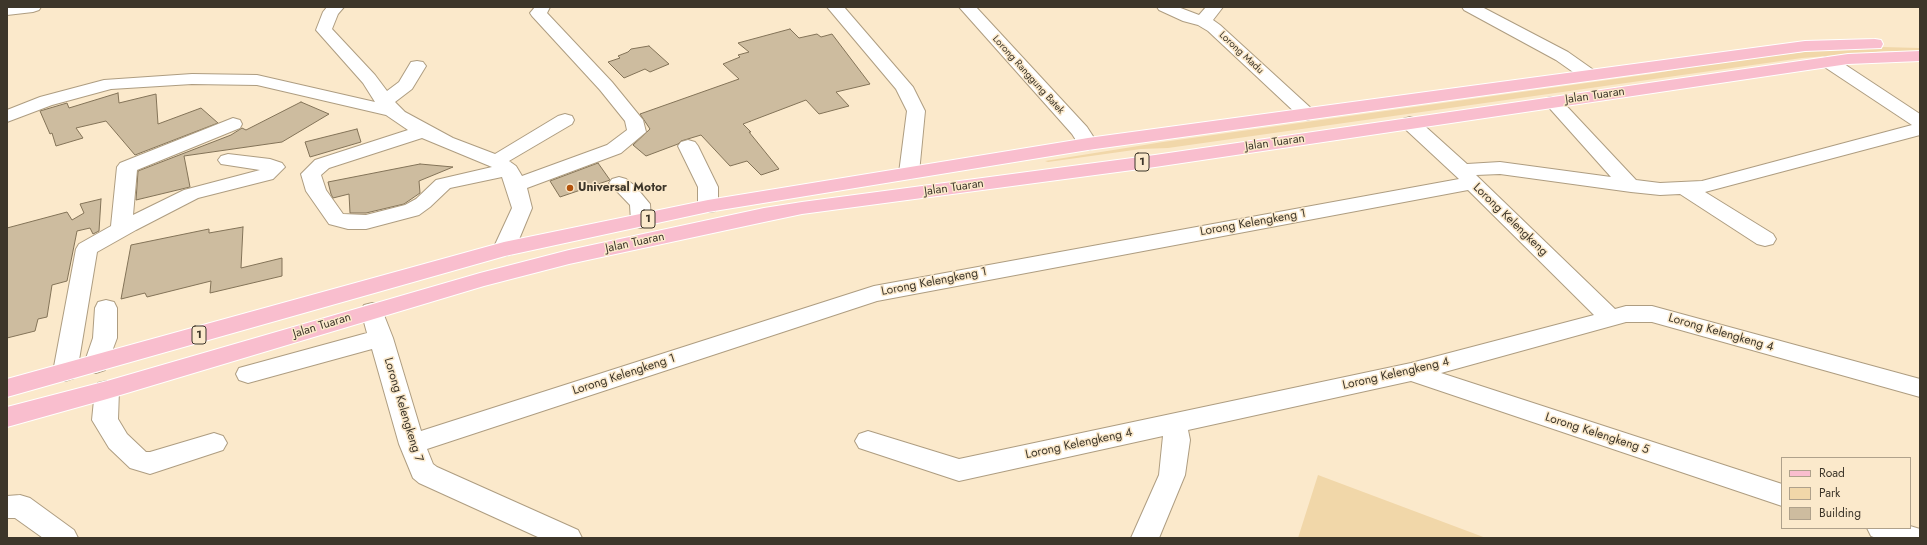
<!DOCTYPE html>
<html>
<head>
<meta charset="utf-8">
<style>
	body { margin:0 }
	#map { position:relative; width:1927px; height:545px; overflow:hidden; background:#fbe9cb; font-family:Jost,sans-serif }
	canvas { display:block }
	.frame { position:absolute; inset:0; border:8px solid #3d362a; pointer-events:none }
	.legend { position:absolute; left:1781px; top:457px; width:130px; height:72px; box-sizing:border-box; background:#fbe9cb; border:1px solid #afa18b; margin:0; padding:5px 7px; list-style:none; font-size:12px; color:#3d362a }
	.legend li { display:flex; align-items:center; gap:8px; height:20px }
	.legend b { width:20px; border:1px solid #afa18b }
</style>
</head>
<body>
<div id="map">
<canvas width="1927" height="545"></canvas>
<div class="frame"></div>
<ul class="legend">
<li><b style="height:5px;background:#f9bece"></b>Road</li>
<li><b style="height:11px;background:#f1d7a9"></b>Park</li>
<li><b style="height:11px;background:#cdbc9f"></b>Building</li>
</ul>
</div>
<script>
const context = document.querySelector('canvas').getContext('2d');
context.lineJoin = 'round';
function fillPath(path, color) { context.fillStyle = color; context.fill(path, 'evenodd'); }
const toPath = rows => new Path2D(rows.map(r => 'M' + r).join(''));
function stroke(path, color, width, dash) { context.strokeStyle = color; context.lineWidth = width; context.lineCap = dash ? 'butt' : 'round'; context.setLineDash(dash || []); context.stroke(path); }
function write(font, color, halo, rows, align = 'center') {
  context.font = font + ' Jost,sans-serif'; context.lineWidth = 3; context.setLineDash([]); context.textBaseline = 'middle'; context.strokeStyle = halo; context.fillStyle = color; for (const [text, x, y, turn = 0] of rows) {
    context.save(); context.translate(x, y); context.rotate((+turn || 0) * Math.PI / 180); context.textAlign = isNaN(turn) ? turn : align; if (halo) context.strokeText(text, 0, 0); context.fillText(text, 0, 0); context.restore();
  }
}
const green = toPath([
	[1882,47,1920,48,1920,51,1888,51,1802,58,1168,148,1141,149,1048,162,1045,161,1163,142,1651,74,1720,62,1837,48],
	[1318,475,1486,538,1298,538]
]);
const building = toPath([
	[790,29,799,38,817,34,821,37,832,34,870,84,836,92,849,106,819,114,806,100,743,124,751,132,749,132,779,169,761,175,747,161,730,166,701,135,681,141,678,144,646,156,633,145,650,129,640,114,739,79,723,64,740,57,738,55,749,52,738,43,790,29],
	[649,46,669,64,650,72,645,69,624,78,608,62,620,58,618,56,628,52,631,49,649,46],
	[118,93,119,103,156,94,158,124,201,108,218,123,135,155,106,121,76,128,83,138,56,146,52,133,50,134,40,111,67,103,69,108,118,93],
	[301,102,329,114,282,142,184,156,190,187,136,200,138,171,231,135,242,128,246,130,301,102],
	[357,129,361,142,310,157,305,142,357,129],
	[598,163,610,180,560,197,550,181,598,163],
	[420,164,453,167,419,181,420,193,404,204,366,213,350,213,349,194,333,198,331,194,328,182,420,164],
	[101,199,99,231,93,234,90,228,77,231,67,281,52,285,47,317,38,319,35,331,7,338,7,228,67,212,72,220,84,213,80,204,101,199],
	[243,227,241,268,282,258,282,276,210,293,211,281,147,297,145,293,121,299,131,245,209,229,209,233,243,227]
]);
const minor = toPath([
	[7,7,41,7,39,10,33,12,7,15,7,7],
	[327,7,344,7,338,14,332,29,375,75,387,91,399,82,411,62,417,61,423,62,426,66,412,89,395,102,405,112,453,138,495,154,558,116,565,114,572,116,574,120,572,124,509,161,516,166,522,176,607,145,627,130,625,121,600,90,532,16,530,13,535,7,550,7,547,13,612,82,643,120,646,132,621,153,527,188,532,208,515,249,512,254,504,256,496,254,493,249,512,208,502,177,450,188,430,207,419,215,366,229,348,229,329,224,306,191,301,174,315,160,408,130,386,115,257,85,192,84,111,89,52,105,7,122,7,110,40,97,104,80,192,74,257,75,375,102,363,83,316,30,323,12,327,7],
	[422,138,492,167,436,180,416,199,405,205,366,215,343,214,326,190,321,175,329,168,422,138],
	[827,7,844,7,913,87,925,111,919,173,916,177,909,179,902,177,899,173,907,111,896,89,827,7],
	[959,7,976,7,1087,127,1098,144,1095,148,1088,150,1081,148,1072,134,959,7],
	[1157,7,1178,7,1199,15,1206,7,1223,7,1213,20,1220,25,1313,110,1316,114,1313,118,1307,120,1301,118,1208,31,1198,25,1183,21,1159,10,1157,7],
	[1462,7,1482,7,1568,52,1595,71,1598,75,1595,79,1589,80,1583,79,1556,60,1464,10,1462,7],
	[1829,57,1835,58,1920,114,1920,135,1705,192,1773,234,1776,239,1773,244,1765,246,1757,244,1680,194,1660,195,1631,192,1500,174,1476,175,1615,309,1626,306,1652,306,1920,379,1920,397,1652,322,1626,322,1441,373,1782,484,1782,506,1411,381,1188,430,1190,440,1185,475,1159,538,1131,538,1159,475,1163,436,959,481,859,448,855,441,859,434,868,431,959,459,1411,363,1594,315,1468,190,877,301,427,449,433,464,437,467,578,530,582,538,540,538,419,483,413,478,399,444,372,349,248,383,239,380,236,374,239,368,367,333,361,311,364,305,372,303,380,305,393,338,421,431,874,286,1459,179,1403,127,1401,123,1403,119,1410,117,1417,119,1467,164,1500,162,1611,177,1544,102,1547,98,1553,97,1559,98,1636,180,1660,183,1702,181,1912,125,1823,66,1820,62,1823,58,1829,57],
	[233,118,240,120,242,124,240,128,137,170,133,215,184,190,260,170,221,164,218,160,221,156,228,154,270,159,282,163,285,167,273,179,198,198,136,230,97,252,77,372,74,378,65,381,56,378,53,372,76,249,79,244,111,226,117,167,120,163,233,118],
	[688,140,695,142,698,146,718,187,718,206,715,211,708,212,701,211,698,206,698,187,678,146,681,142,688,140],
	[619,177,626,179,635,186,650,204,651,221,648,226,641,228,634,226,631,221,630,205,609,183,612,179,619,177],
	[106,300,114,302,117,308,117,338,105,370,96,373,87,370,84,364,93,338,95,308,98,302,106,300],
	[107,381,116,383,119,390,118,419,127,434,146,452,150,452,214,433,223,436,227,443,223,450,150,474,130,468,109,448,92,420,95,390,98,383,107,381],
	[20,495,30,498,74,530,78,538,43,538,15,518,7,518,7,496,20,495],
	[1910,526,1920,529,1920,538,1876,538,1871,536,1867,528,1910,528,1910,526]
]);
const major = toPath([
	[1875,39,1881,40,1883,44,1881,48,1805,51,1088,150,708,212,505,256,7,397,7,379,504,242,708,200,1088,138,1426,92,1805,41,1875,39],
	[1920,51,1920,61,1848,64,1155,167,802,214,764,222,569,264,484,286,107,399,7,427,7,407,107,381,480,273,569,250,764,208,802,202,1155,155,1848,54,1920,51]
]);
const markers = [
	[570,188,4,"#b3530c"]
];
const farStreetnames = [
	["Lorong Madu",1241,53,43],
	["Lorong Ranggung Batek",1028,75,48]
];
const shields = [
	[1142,162,14],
	[648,219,14],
	[199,335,14]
];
const shieldNames = [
	["1",1142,162],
	["1",648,219],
	["1",199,335]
];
const streetNames = [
	["Jalan Tuaran",1595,96,-8],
	["Jalan Tuaran",1275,143,-8],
	["Jalan Tuaran",954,188,-8],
	["Lorong Kelengkeng",1510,220,44],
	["Lorong Kelengkeng 1",1253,223,-10],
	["Jalan Tuaran",635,243,-12],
	["Lorong Kelengkeng 1",934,282,-11],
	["Jalan Tuaran",322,326,-17],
	["Lorong Kelengkeng 4",1721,333,16],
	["Lorong Kelengkeng 4",1396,374,-13],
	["Lorong Kelengkeng 1",624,375,-18],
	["Lorong Kelengkeng 7",403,410,73],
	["Lorong Kelengkeng 5",1597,434,18],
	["Lorong Kelengkeng 4",1079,444,-12]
];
const poiNames = [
	["Universal Motor",578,188]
];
fillPath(green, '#f1d7a9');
fillPath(building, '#cdbc9f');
stroke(building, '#837358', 1);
stroke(minor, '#ae9d81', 2);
stroke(major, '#fff', 2);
fillPath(minor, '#fff');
fillPath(major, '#f9bece');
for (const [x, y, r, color] of markers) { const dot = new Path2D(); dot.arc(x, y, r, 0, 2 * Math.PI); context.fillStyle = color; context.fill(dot); stroke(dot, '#fbe9cb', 1.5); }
write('10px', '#3d362a', '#fbe9cb', farStreetnames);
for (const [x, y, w] of shields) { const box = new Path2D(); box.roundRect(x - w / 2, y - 9, w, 18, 3); context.fillStyle = '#fbe9cb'; context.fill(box); stroke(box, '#3d362a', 1); }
write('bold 11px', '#3d362a', null, shieldNames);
write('12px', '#3d362a', '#fbe9cb', streetNames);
write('bold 12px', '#3d362a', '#fbe9cb', poiNames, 'left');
</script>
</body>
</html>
